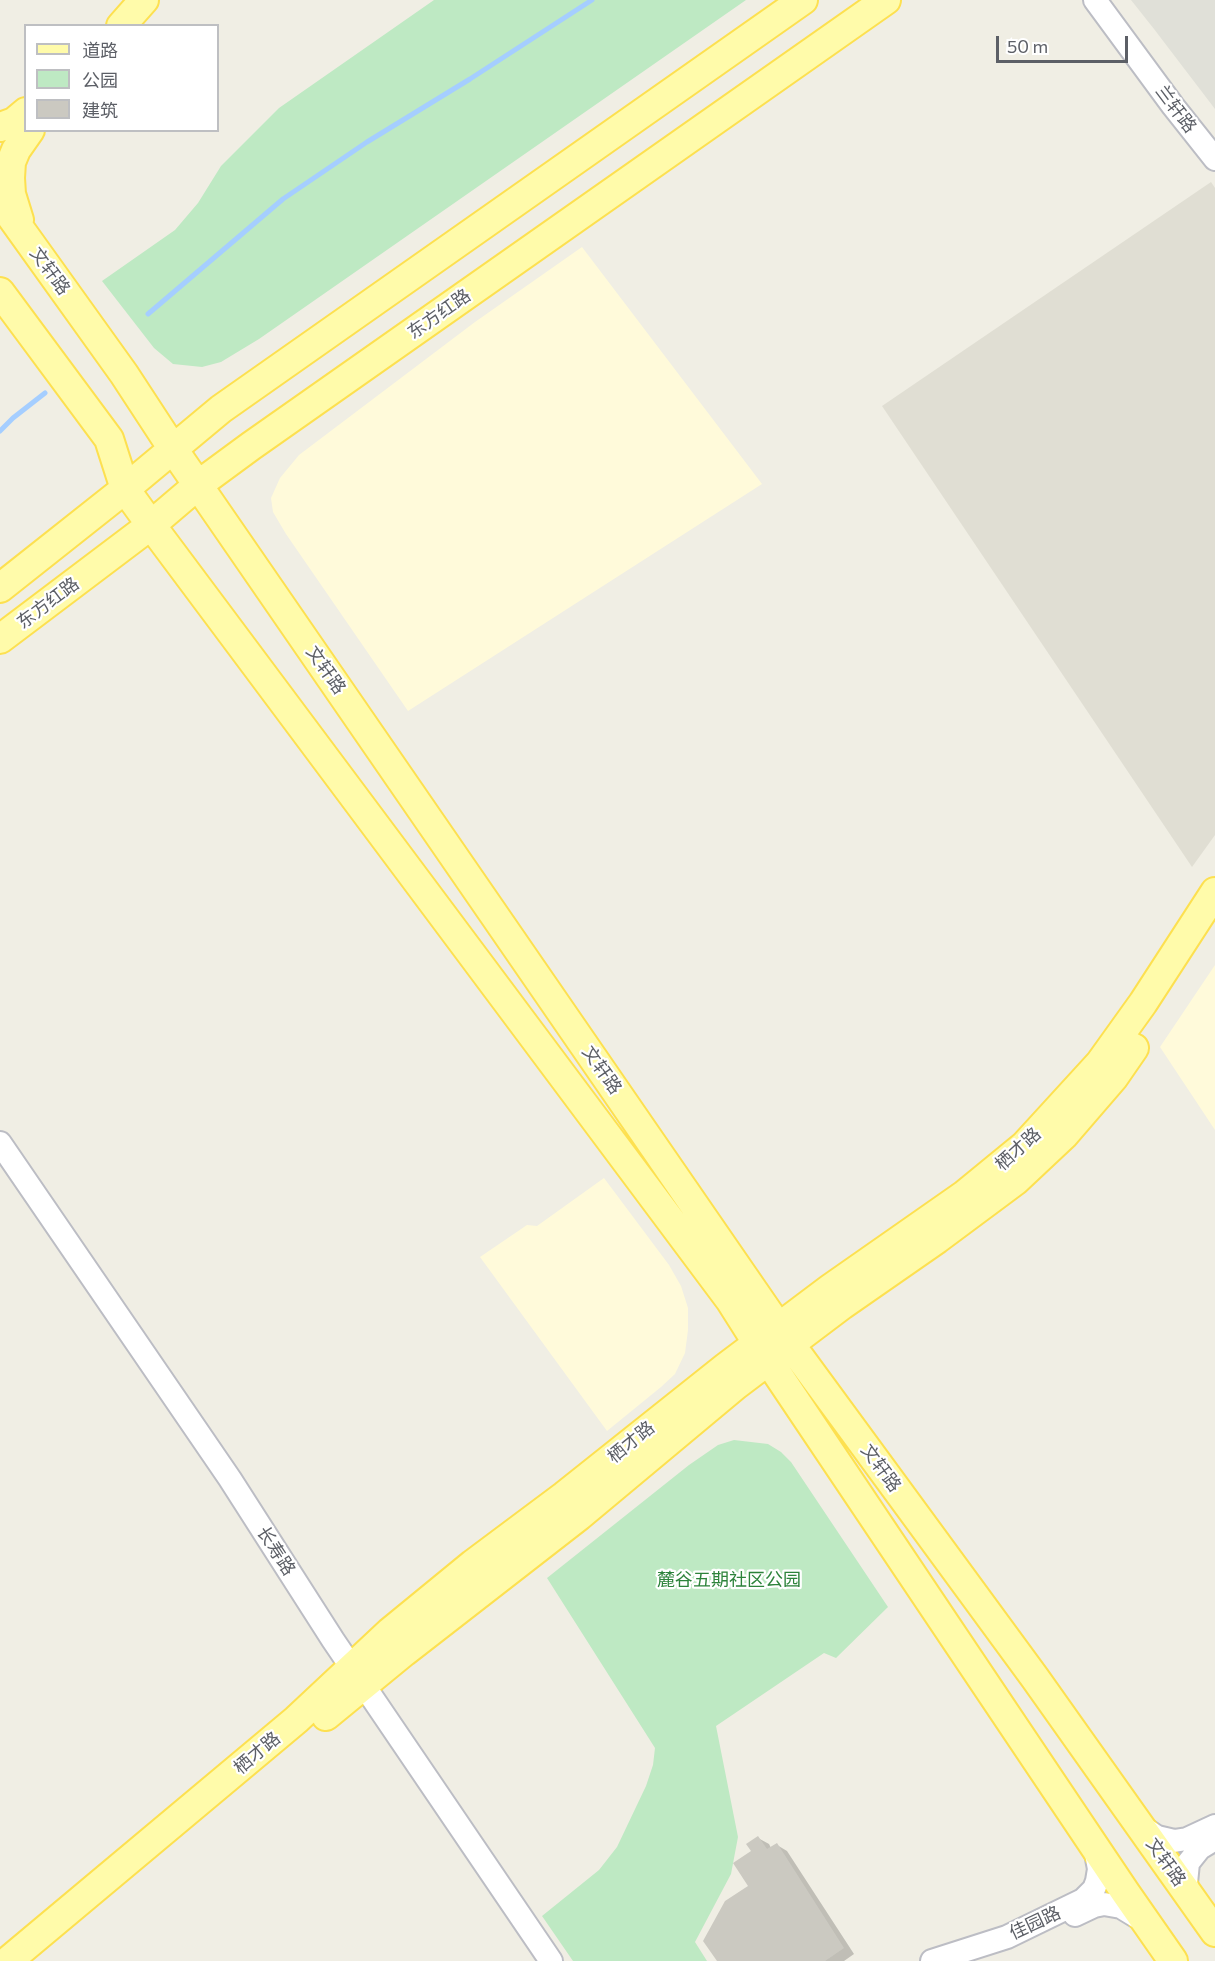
<!DOCTYPE html>
<html>
<head>
<meta charset="utf-8">
<style>
	body { margin:0 }
	#map { position:relative; width:1215px; height:1961px; overflow:hidden; background:#f0eee4; font-family:Commissioner,"Noto Sans SC",sans-serif }
	canvas { display:block }
	.legend { position:absolute; left:24px; top:24px; width:195px; height:108px; box-sizing:border-box; background:#fff; border:2px solid #bebfc2; margin:0; padding:8px 10px; list-style:none; font-size:18px; color:#5c5f66 }
	.legend li { display:flex; align-items:center; gap:12px; height:30px }
	.legend b { width:30px; border:2px solid #bebfc2 }
	.scale { position:absolute; left:996px; top:36px; width:132px; height:27px; box-sizing:border-box; border:3px solid #5c5f66; border-top:0; padding-left:8px; font-size:18px; line-height:21px; white-space:nowrap; color:#5c5f66; -webkit-text-stroke:4px #fff; paint-order:stroke }
</style>
</head>
<body>
<div id="map">
<canvas width="1215" height="1961"></canvas>
<ul class="legend">
<li><b style="height:8px;background:#fffbaa"></b>道路</li>
<li><b style="height:16px;background:#bee9c3"></b>公园</li>
<li><b style="height:16px;background:#cbc9c1"></b>建筑</li>
</ul>
<div class="scale">50 m</div>
</div>
<script>
const context = document.querySelector('canvas').getContext('2d');
context.lineJoin = 'round';
function fillPath(path, color) { context.fillStyle = color; context.fill(path, 'evenodd'); }
const toPath = rows => new Path2D(rows.map(r => 'M' + r).join(''));
function stroke(path, color, width, dash) { context.strokeStyle = color; context.lineWidth = width; context.lineCap = dash ? 'butt' : 'round'; context.setLineDash(dash || []); context.stroke(path); }
function write(font, color, halo, rows, align = 'center') {
  context.font = font + ' Commissioner,"Noto Sans SC",sans-serif'; context.lineWidth = 4.5; context.setLineDash([]); context.textBaseline = 'middle'; context.strokeStyle = halo; context.fillStyle = color; for (const [text, x, y, turn = 0] of rows) {
    context.save(); context.translate(x, y); context.rotate((+turn || 0) * Math.PI / 180); context.textAlign = isNaN(turn) ? turn : align; if (halo) context.strokeText(text, 0, 0); context.fillText(text, 0, 0); context.restore();
  }
}
const commercial = toPath([
	[582,247,762,484,408,711,286,534,273,512,271,498,280,478,299,455,475,322],
	[1215,965,1215,1130,1160,1047],
	[604,1178,669,1265,681,1286,688,1308,688,1330,685,1353,675,1374,661,1387,607,1431,480,1257,527,1225,537,1226]
]);
const industrial = toPath([
	[1131,0,1215,0,1215,109,1154,29]
]);
const education = toPath([
	[1211,182,1215,188,1215,835,1192,867,882,406]
]);
const green = toPath([
	[434,0,746,0,259,339,221,362,202,367,173,364,154,348,102,281,175,230,198,203,221,166,279,108],
	[734,1440,768,1444,781,1452,791,1462,888,1607,836,1658,824,1653,716,1726,738,1837,731,1874,695,1942,707,1961,573,1961,542,1916,599,1870,617,1847,646,1786,653,1765,655,1748,547,1578,689,1465,718,1445]
]);
const shadow = toPath([
	[758,1838,769,1844,771,1848,777,1845,787,1851,854,1954,844,1961,718,1961,750,1887]
]);
const stream = toPath([
	[148,314,283,199,367,142,470,79,592,0],
	[0,431,13,418,45,393]
]);
const building = toPath([
	[758,1836,767,1849,777,1843,844,1948,825,1961,717,1961,703,1941,725,1901,748,1886,733,1863,751,1851,746,1844]
]);
const minor = toPath([
	[1095,0,1173,106,1215,159],
	[0,1143,230,1479,333,1640,551,1961],
	[1142,1827,1157,1837,1174,1841,1187,1839,1215,1826],
	[1189,1895,1186,1883,1188,1863,1200,1848,1215,1839],
	[1075,1915,1094,1906,1104,1904,1121,1907,1144,1921],
	[932,1961,1007,1937,1083,1900,1094,1889,1097,1881,1099,1869,1095,1848]
]);
const major = toPath([
	[121,26,144,0],
	[0,127,14,122,26,112],
	[0,201,124,374,173,449,790,1344,1035,1678,1215,1932],
	[19,220,11,194,10,178,11,162,16,150,30,130],
	[0,292,109,439,125,489,151,525,730,1300,768,1360,1125,1892,1173,1961],
	[0,588,125,489,221,409,803,0],
	[0,639,151,525,198,485,251,446,886,0],
	[326,1716,404,1652,579,1516,736,1385,842,1305,937,1239,1015,1181,1064,1135,1114,1077,1134,1048],
	[8,1961,296,1720,390,1632,473,1564,564,1496,726,1367,831,1288,964,1195,1025,1145,1100,1063,1143,1003,1215,892]
]);
const streetNames = [
	["兰轩路",1176,109,53],
	["文轩路",50,271,54],
	["东方红路",439,314,-35],
	["东方红路",48,603,-37],
	["文轩路",326,670,55],
	["文轩路",602,1070,55],
	["栖才路",1018,1149,-42],
	["栖才路",631,1442,-39],
	["文轩路",881,1468,54],
	["长寿路",276,1551,57],
	["栖才路",257,1753,-40],
	["文轩路",1166,1862,55],
	["佳园路",1035,1923,-25]
];
const parkNames = [
	["麓谷五期社区公园",729,1580]
];
fillPath(commercial, '#fffada');
fillPath(industrial, '#e0e0d8');
fillPath(education, '#e0ded3');
fillPath(green, '#bee9c3');
fillPath(shadow, '#0003');
stroke(stream, '#a5ceff', 5);
fillPath(building, '#cbc9c1');
stroke(minor, '#bcbdc4', 26);
stroke(major, '#fde050', 32);
stroke(minor, '#fff', 22);
stroke(major, '#fffbaa', 28);
write('18px', '#5c5f66', '#fff', streetNames);
write('18px', '#2d833b', '#fff', parkNames);
</script>
</body>
</html>
